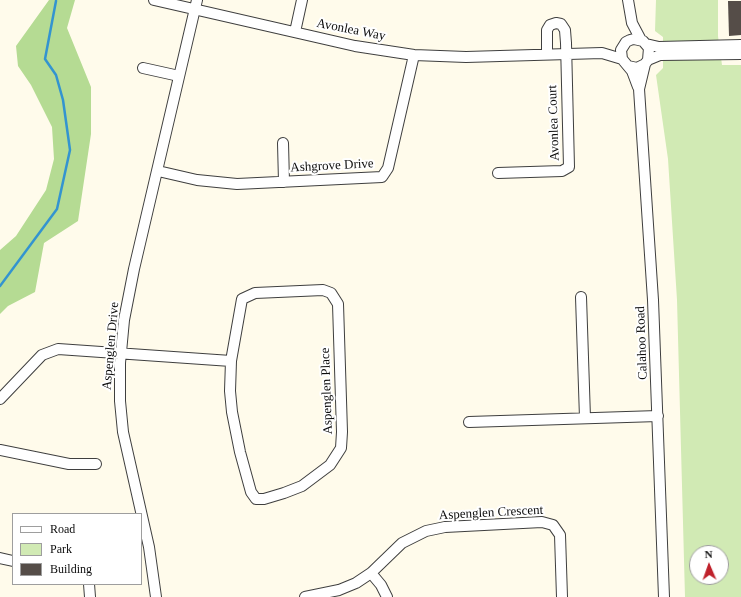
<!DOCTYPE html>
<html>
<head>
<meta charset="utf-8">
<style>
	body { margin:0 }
	#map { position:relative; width:741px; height:597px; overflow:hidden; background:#fffbeb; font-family:"Times New Roman",serif }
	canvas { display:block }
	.legend { position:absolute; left:12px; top:513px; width:130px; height:72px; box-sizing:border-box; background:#fff; border:1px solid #9e9e9e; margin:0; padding:5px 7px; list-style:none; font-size:12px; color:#0c0c0c }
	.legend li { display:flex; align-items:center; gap:8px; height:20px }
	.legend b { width:20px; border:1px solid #9e9e9e }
	.north { position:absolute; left:689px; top:545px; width:40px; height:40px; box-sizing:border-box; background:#fff; border:1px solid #9e9e9e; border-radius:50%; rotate:358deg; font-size:11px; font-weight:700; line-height:16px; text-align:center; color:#0c0c0c }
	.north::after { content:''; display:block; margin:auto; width:14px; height:18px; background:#bf212b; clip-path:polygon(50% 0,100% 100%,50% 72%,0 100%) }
</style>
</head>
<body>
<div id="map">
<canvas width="741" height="597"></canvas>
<ul class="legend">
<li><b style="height:5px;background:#fff"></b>Road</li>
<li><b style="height:11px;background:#d1eab4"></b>Park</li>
<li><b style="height:11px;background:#554d48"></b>Building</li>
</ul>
<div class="north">N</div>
</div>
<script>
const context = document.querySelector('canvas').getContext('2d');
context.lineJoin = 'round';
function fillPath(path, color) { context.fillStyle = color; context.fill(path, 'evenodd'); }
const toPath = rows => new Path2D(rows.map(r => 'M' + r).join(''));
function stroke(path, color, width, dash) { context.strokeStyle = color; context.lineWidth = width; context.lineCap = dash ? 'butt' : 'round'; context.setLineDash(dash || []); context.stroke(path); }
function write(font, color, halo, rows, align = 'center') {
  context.font = font + ' "Times New Roman",serif'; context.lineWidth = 4; context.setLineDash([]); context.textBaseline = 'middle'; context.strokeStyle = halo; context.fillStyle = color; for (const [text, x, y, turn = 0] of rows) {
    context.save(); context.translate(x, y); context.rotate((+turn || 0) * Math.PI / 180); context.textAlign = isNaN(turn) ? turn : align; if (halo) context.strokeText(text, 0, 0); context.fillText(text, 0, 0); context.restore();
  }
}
const green = toPath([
	[656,0,718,0,718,36,722,65,741,65,741,597,685,597,677,300,668,159,656,75,663,68,663,37,655,31],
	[697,553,721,553,721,577,697,577]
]);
const forest = toPath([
	[49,0,75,0,67,28,91,87,91,134,78,221,44,243,35,292,8,306,0,314,0,250,16,236,46,190,54,159,52,127,31,85,18,66,16,46]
]);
const stream = toPath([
	[0,286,57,209,70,150,63,100,56,75,45,59,56,1]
]);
const building = toPath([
	[728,1,741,1,741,35,729,36]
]);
const minor = toPath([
	[154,0,355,46,414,55,466,57,602,53,622,59],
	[628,0,632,23,641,40],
	[295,32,302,0],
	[646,44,659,47,741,45],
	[648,60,660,55,741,54],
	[645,64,639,89,653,300,664,597],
	[628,66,637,68,645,64,648,60,649,48,643,41,634,39,630,40,626,42,621,50,622,59,632,71,638,87],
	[143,68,179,76],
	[283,143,284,182],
	[158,171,197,180,237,184,382,177,388,168,414,55],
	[498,173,562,171,569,167,566,43,565,30,561,24,556,23,550,25,547,30,547,54],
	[323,290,331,293,338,304,342,432,341,448,330,465,302,486,284,493,264,499,256,499,251,492,240,452,232,412,230,391,231,361,242,299,255,293,323,290],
	[581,297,585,418],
	[0,399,42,355,58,349,231,361],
	[469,422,658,416],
	[0,450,69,464,96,464],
	[0,558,13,561],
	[371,573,381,585,387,597],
	[89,584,90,597],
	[156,597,149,547,123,432,120,401,120,363,124,320,134,269,197,0],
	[305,597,339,590,356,583,371,573,402,543,426,531,445,527,542,522,553,525,560,535,562,597]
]);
const streetNames = [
	["Avonlea Way",351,30,11],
	["Avonlea Court",554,123,-92],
	["Ashgrove Drive",332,166,-3],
	["Calahoo Road",642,343,-92],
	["Aspenglen Drive",111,346,-85],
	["Aspenglen Place",327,391,-92],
	["Aspenglen Crescent",491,513,-3]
];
fillPath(green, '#d1eab4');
fillPath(forest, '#b5db93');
stroke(stream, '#3394d0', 2.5);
fillPath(building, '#554d48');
stroke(minor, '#3f3f3f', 12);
stroke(minor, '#fff', 10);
write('13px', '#0c0c0c', '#fff', streetNames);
</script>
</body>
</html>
